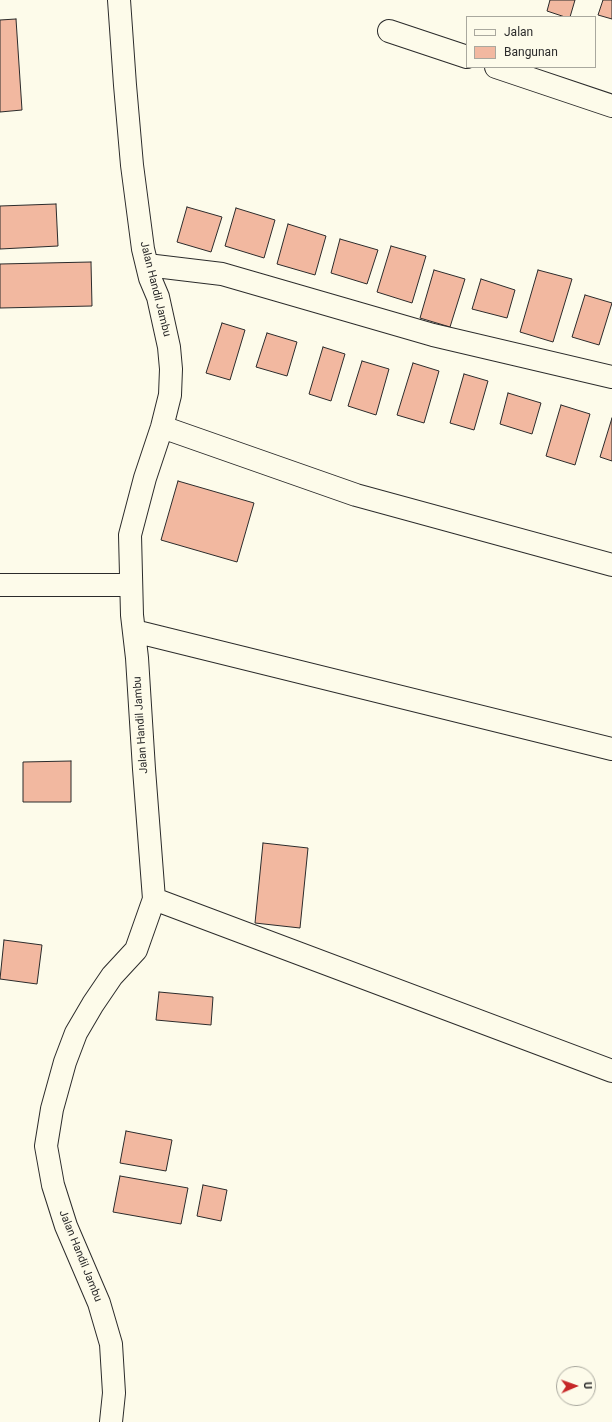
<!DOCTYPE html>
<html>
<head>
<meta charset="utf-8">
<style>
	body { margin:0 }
	#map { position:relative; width:612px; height:1422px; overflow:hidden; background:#fdfbea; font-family:Roboto,sans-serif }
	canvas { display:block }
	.legend { position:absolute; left:466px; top:16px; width:130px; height:52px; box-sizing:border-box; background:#fdfbea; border:1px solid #a9a89e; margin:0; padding:5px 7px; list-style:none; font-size:12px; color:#2b2b2b }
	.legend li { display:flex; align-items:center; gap:8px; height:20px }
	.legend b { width:20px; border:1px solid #a9a89e }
	.north { position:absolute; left:556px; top:1366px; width:40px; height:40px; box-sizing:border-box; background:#fdfbea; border:1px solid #a9a89e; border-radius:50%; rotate:88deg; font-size:11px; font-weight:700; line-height:16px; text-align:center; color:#2b2b2b }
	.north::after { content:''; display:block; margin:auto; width:14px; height:18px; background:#c62828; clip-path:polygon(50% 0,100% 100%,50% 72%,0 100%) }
</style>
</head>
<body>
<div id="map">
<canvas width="612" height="1422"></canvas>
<ul class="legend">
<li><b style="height:5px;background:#fdfbea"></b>Jalan</li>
<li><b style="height:11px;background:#f2b8a0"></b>Bangunan</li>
</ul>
<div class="north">U</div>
</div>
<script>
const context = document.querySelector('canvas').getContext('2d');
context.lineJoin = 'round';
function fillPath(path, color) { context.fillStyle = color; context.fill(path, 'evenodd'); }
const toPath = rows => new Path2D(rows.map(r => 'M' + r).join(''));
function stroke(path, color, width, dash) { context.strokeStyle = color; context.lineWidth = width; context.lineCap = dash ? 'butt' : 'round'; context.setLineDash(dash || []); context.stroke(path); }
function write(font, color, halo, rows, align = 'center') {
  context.font = font + ' Roboto,sans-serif'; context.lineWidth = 3; context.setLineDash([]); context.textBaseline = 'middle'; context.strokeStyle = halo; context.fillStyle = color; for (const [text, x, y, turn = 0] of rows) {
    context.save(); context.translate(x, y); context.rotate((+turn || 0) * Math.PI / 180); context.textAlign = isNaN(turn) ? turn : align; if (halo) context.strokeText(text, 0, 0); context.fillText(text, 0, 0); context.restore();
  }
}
const building = toPath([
	[550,0,575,0,570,17,565,17,547,11,550,0],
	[603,0,612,0,612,19,598,15,603,0],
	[16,19,22,110,0,112,0,20,16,19],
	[56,204,58,246,0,249,0,206,56,204],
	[187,207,222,217,211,252,177,242,187,207],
	[236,208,275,220,264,258,225,246,236,208],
	[288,224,326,236,315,275,277,264,288,224],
	[340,239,378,250,367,284,331,273,340,239],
	[391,246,426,256,412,303,377,292,391,246],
	[91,262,92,306,0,308,0,264,91,262],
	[434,270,465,279,450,327,420,318,434,270],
	[538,270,572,279,553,342,520,332,538,270],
	[481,279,515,290,507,318,472,309,481,279],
	[585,295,612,303,599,345,572,337,585,295],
	[222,323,245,330,230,380,206,373,222,323],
	[267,333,297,342,287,376,256,367,267,333],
	[323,347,345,354,331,401,309,394,323,347],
	[362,361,389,369,376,415,348,406,362,361],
	[413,363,439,371,424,423,397,415,413,363],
	[464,374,488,381,474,430,450,423,464,374],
	[508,393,541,403,532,434,500,424,508,393],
	[561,405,590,414,575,465,546,456,561,405],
	[612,418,612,461,600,457,612,418],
	[178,481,254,503,237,562,161,540,178,481],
	[71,761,71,802,23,802,23,762,71,761],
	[263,843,308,848,300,928,255,923,263,843],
	[4,940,42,945,37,984,0,979,4,940],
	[159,992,213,997,211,1025,156,1020,159,992],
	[126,1131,172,1140,166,1171,120,1163,126,1131],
	[120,1176,188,1188,181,1224,113,1212,120,1176],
	[203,1185,227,1190,221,1221,197,1216,203,1185]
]);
const minor = toPath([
	[389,31,467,57],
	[496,67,612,106],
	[147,265,222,274,433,335,612,377],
	[162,427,356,495,612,565],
	[0,585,131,585],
	[134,631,612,749],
	[154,899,612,1071],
	[111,1422,114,1393,111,1344,99,1303,66,1226,53,1185,46,1146,52,1109,65,1062,76,1033,93,1004,112,976,136,950,154,899,144,769,137,658,132,615,130,535,145,478,162,427,170,395,171,369,169,347,158,297,150,278,143,249,132,165,125,85,119,0]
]);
const streetNames = [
	["Jalan Handil Jambu",155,289,76],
	["Jalan Handil Jambu",141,725,-94],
	["Jalan Handil Jambu",80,1256,68]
];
fillPath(building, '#f2b8a0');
stroke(building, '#2b2b2b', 1);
stroke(minor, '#2b2b2b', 24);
stroke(minor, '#fdfbea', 22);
write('11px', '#2b2b2b', '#fdfbea', streetNames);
</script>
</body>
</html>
